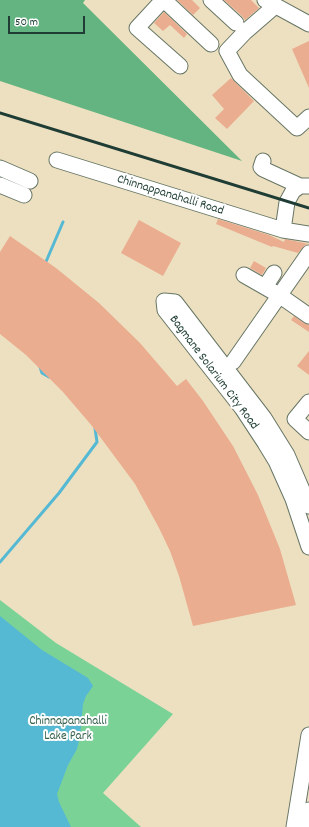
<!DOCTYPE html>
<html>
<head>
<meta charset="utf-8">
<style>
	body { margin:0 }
	#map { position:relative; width:309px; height:827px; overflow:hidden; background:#ede0c0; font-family:Dekko,sans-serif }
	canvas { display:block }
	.scale { position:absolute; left:8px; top:16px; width:77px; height:18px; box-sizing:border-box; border:2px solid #1f3d34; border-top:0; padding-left:5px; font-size:12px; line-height:14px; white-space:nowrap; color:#1f3d34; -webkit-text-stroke:3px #fff; paint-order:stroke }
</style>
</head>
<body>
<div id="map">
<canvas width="309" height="827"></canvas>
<div class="scale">50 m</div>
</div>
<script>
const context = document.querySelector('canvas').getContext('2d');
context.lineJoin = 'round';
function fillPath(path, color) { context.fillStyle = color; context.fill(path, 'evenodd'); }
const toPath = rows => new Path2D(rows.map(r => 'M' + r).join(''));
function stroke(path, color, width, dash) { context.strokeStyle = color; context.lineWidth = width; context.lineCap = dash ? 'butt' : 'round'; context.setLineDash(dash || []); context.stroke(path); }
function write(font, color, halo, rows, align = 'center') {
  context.font = font + ' Dekko,sans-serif'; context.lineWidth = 4; context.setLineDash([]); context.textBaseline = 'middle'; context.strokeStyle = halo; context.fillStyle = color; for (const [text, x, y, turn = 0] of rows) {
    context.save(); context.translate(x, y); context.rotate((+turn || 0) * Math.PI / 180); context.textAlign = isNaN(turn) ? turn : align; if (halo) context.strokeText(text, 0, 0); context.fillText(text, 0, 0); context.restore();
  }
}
const green = toPath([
	[0,600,56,643,173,714,103,793,141,827,0,827]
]);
const forest = toPath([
	[0,0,85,0,83,3,242,161,0,81]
]);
const water = toPath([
	[0,616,42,650,88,678,93,686,86,696,83,704,80,737,77,749,68,765,57,794,59,802,71,827,0,827]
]);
const stream = toPath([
	[45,264,63,222],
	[40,367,42,373,49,377],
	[0,562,59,493,97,442,95,428]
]);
const building = toPath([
	[177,0,192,0,200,8,193,15],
	[224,0,251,0,259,8,245,20,242,16],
	[164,12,187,34,184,38,170,25,163,31,154,23],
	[309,41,309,88,292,49],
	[231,78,254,101,227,129,215,118,224,109,212,95],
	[218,219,269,235,284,242,285,239,309,244,305,245,298,253,273,246,272,247,216,224],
	[139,220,181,243,163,276,121,253],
	[10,236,56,268,99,303,140,343,177,386,186,379,203,401,233,446,258,495,280,549,296,605,193,626,179,576,170,551,159,528,135,484,92,426,63,392,26,355,0,334,0,252],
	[254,261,266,268,262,275,250,268],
	[294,316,304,323,309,325,309,332,291,320],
	[309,351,309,375,297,366]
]);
const minor = toPath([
	[163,0,137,28,180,66],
	[164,0,211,44],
	[211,0,236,23],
	[265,0,309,24],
	[275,6,245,32,227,51,240,75,297,128,309,117],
	[57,160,283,230,309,234],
	[263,161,261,167,263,169,300,186],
	[0,168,30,181],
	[0,185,24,195],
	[283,230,287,202,293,191,300,186,309,186],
	[244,275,279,295,309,316],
	[265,287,274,273],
	[233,362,309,253],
	[309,402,295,419,309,432],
	[309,506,287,455,264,418,175,302,164,301,165,310,242,408,265,443,276,461,293,499,309,547],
	[294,827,309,735],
	[306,827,309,810]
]);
const rail = toPath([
	[0,113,309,208]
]);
const streetNames = [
	["Chinnappanahalli Road",170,196,17],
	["Bagmane Solarium City Road",213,373,53]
];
const parkNames = [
	["Chinnapanahalli",68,722],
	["Lake Park",68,737]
];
fillPath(green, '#7ad297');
fillPath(forest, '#63b480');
fillPath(water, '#56b9d4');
stroke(stream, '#56b9d4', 3);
fillPath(building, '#eaad8f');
stroke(minor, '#677665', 17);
stroke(minor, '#fff', 15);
stroke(rail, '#1f3d34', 3);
write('13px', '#1f3d34', '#fff', streetNames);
write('13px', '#36624d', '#fff', parkNames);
</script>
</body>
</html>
